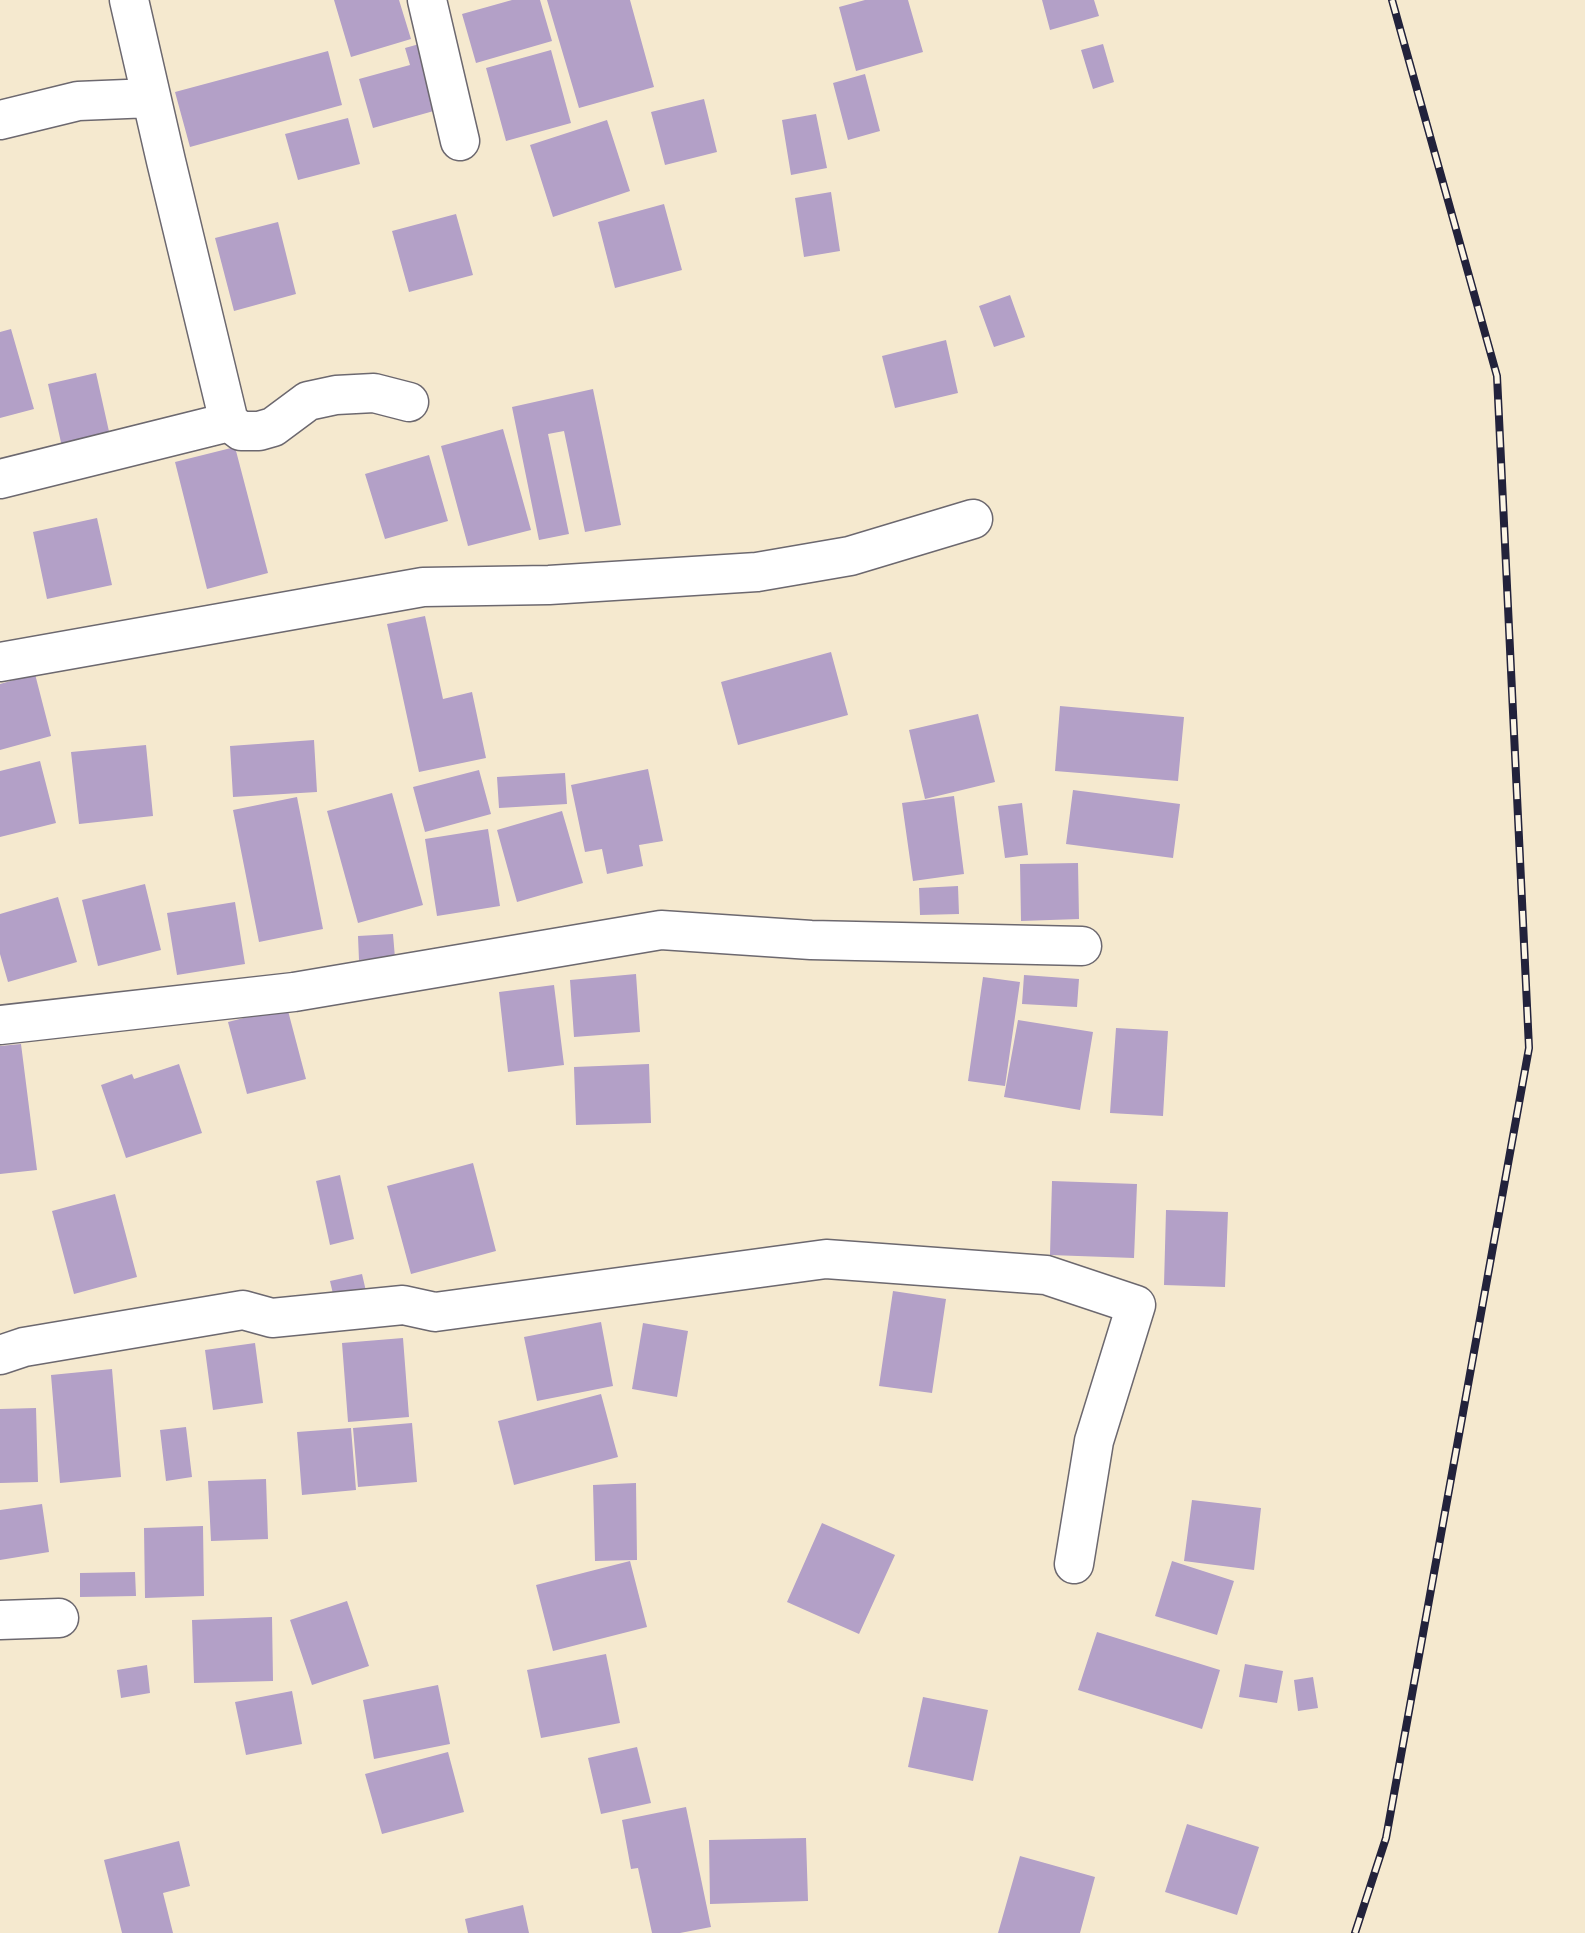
<!DOCTYPE html>
<html>
<head>
<meta charset="utf-8">
<style>
	body { margin:0 }
	canvas { display:block; background:#f5e9cf }
</style>
</head>
<body>
<canvas width="1585" height="1933"></canvas>
<script>
const context = document.querySelector('canvas').getContext('2d');
context.lineJoin = 'round';
function fillPath(path, color) { context.fillStyle = color; context.fill(path, 'evenodd'); }
const toPath = rows => new Path2D(rows.map(r => 'M' + r).join(''));
function stroke(path, color, width, dash) { context.strokeStyle = color; context.lineWidth = width; context.lineCap = dash ? 'butt' : 'round'; context.setLineDash(dash || []); context.stroke(path); }
const building = toPath([
	[334,0,399,0,411,39,351,57],
	[512,0,540,0,552,41,476,63,462,14],
	[547,0,630,0,654,87,579,108],
	[865,0,908,0,923,52,856,71,839,7],
	[1042,0,1094,0,1099,16,1050,30],
	[430,41,448,107,373,128,359,79,410,65,405,48],
	[1103,44,1114,82,1093,89,1081,50],
	[551,50,571,123,506,141,486,68],
	[328,51,342,105,190,147,175,92],
	[865,74,880,131,848,140,833,83],
	[704,99,717,152,665,165,651,112],
	[816,114,827,168,791,175,782,120],
	[348,118,360,164,298,180,285,134],
	[607,120,630,191,553,217,530,145],
	[831,192,840,251,804,257,795,198],
	[664,204,682,270,615,288,598,222],
	[456,214,473,275,409,292,392,231],
	[278,222,296,294,234,311,215,238],
	[1010,295,1025,337,994,347,979,306],
	[11,329,34,409,0,418,0,332],
	[946,340,958,393,895,408,882,356],
	[96,373,110,436,62,447,48,384],
	[593,389,621,525,585,532,564,431,548,434,569,534,539,540,512,407],
	[503,429,531,530,468,546,441,446],
	[235,447,268,573,207,589,175,462],
	[429,455,448,521,385,539,365,474],
	[97,518,112,585,47,599,33,532],
	[425,616,443,699,472,692,486,758,419,772,387,624],
	[831,652,848,715,738,745,721,682],
	[35,674,51,736,0,750,0,684],
	[1060,706,1184,717,1178,781,1055,771],
	[978,714,995,782,925,799,909,730],
	[314,740,317,792,233,797,230,746],
	[146,745,153,816,79,824,71,752],
	[40,761,56,823,0,837,0,771],
	[648,769,663,841,639,845,643,866,607,874,602,849,585,852,571,785],
	[479,770,491,814,425,832,413,787],
	[565,773,567,804,499,808,497,777],
	[1073,790,1180,804,1173,858,1066,844],
	[392,793,423,905,358,923,327,811],
	[954,796,964,874,913,881,902,803],
	[297,797,323,929,259,942,233,810],
	[1022,803,1028,855,1005,858,998,806],
	[562,811,583,883,517,902,497,830],
	[488,829,500,906,437,916,425,839],
	[1078,863,1079,919,1021,921,1020,864],
	[145,884,161,950,98,966,82,900],
	[958,886,959,914,920,915,919,888],
	[58,897,77,962,8,982,0,954,0,914],
	[235,902,245,964,177,975,167,913],
	[393,934,395,958,359,960,358,936],
	[636,974,640,1032,574,1037,570,980],
	[1024,975,1079,979,1077,1007,1022,1004],
	[983,977,1020,982,1005,1086,968,1081],
	[554,985,564,1065,508,1072,499,992],
	[287,1007,306,1079,247,1094,228,1022],
	[1018,1020,1093,1032,1080,1110,1004,1097],
	[1116,1028,1168,1031,1163,1116,1110,1113],
	[21,1044,37,1170,0,1174,0,1046],
	[179,1064,202,1133,126,1158,101,1085,132,1074,134,1079],
	[649,1064,651,1123,576,1125,574,1067],
	[473,1163,496,1251,411,1274,387,1186],
	[340,1175,354,1239,330,1245,316,1181],
	[1052,1181,1137,1184,1134,1258,1050,1255],
	[115,1194,137,1277,74,1294,52,1211],
	[1166,1210,1228,1212,1225,1287,1164,1285],
	[362,1274,369,1304,337,1311,330,1281],
	[893,1291,946,1299,932,1393,879,1386],
	[601,1322,613,1386,537,1401,524,1337],
	[643,1323,688,1331,677,1397,632,1389],
	[403,1338,409,1417,348,1422,342,1343],
	[255,1343,263,1403,213,1410,205,1350],
	[112,1369,121,1477,60,1483,51,1375],
	[601,1394,618,1457,514,1485,498,1421],
	[36,1408,38,1482,0,1483,0,1409],
	[412,1423,417,1482,358,1487,353,1428],
	[186,1427,192,1477,166,1481,160,1430],
	[351,1428,356,1490,302,1495,297,1432],
	[266,1479,268,1539,211,1541,208,1481],
	[636,1483,637,1560,595,1561,593,1485],
	[1192,1500,1261,1508,1254,1570,1184,1561],
	[42,1504,49,1552,0,1560,0,1510],
	[822,1523,895,1555,859,1634,787,1602],
	[203,1526,204,1596,145,1598,144,1528],
	[630,1561,647,1627,553,1651,536,1585],
	[1172,1561,1234,1581,1217,1635,1155,1616],
	[135,1572,136,1596,80,1597,80,1573],
	[347,1601,369,1666,312,1685,290,1620],
	[272,1617,273,1681,194,1683,192,1620],
	[1097,1632,1220,1670,1202,1729,1078,1690],
	[606,1654,620,1723,541,1738,527,1670],
	[1245,1664,1283,1671,1277,1703,1239,1697],
	[147,1665,150,1693,121,1698,117,1670],
	[1313,1677,1318,1708,1298,1711,1294,1680],
	[438,1685,450,1744,374,1759,363,1700],
	[292,1691,302,1744,246,1755,235,1702],
	[923,1697,988,1710,973,1781,908,1767],
	[637,1747,651,1803,601,1814,588,1758],
	[448,1752,464,1812,382,1834,365,1774],
	[686,1807,711,1927,680,1933,652,1933,638,1868,631,1869,622,1820],
	[1187,1824,1259,1847,1237,1915,1165,1892],
	[806,1838,808,1901,710,1904,709,1840],
	[179,1841,190,1886,163,1893,173,1933,122,1933,104,1860],
	[1020,1856,1095,1877,1080,1933,998,1933],
	[523,1905,529,1933,468,1933,465,1919]
]);
const minor = toPath([
	[129,0,166,161,229,422,241,431,259,431,273,427,308,401,336,395,374,393,409,402],
	[427,0,460,141],
	[0,120,78,101,151,98],
	[0,479,229,422],
	[0,662,423,587,549,585,757,572,850,556,973,519],
	[0,1025,294,992,661,930,811,940,1082,946],
	[0,1355,24,1347,243,1310,272,1318,403,1305,435,1312,826,1259,1046,1275,1136,1305,1094,1441,1074,1564],
	[0,1620,59,1618]
]);
const rail = toPath([
	[1355,1933,1386,1838,1529,1048,1497,376,1392,0]
]);
fillPath(building, '#b3a0c7');
stroke(minor, '#6c686f', 41);
stroke(minor, '#fff', 38);
stroke(rail, '#22223b', 8);
stroke(rail, '#fcf5e5', 5, [16]);
</script>
</body>
</html>
